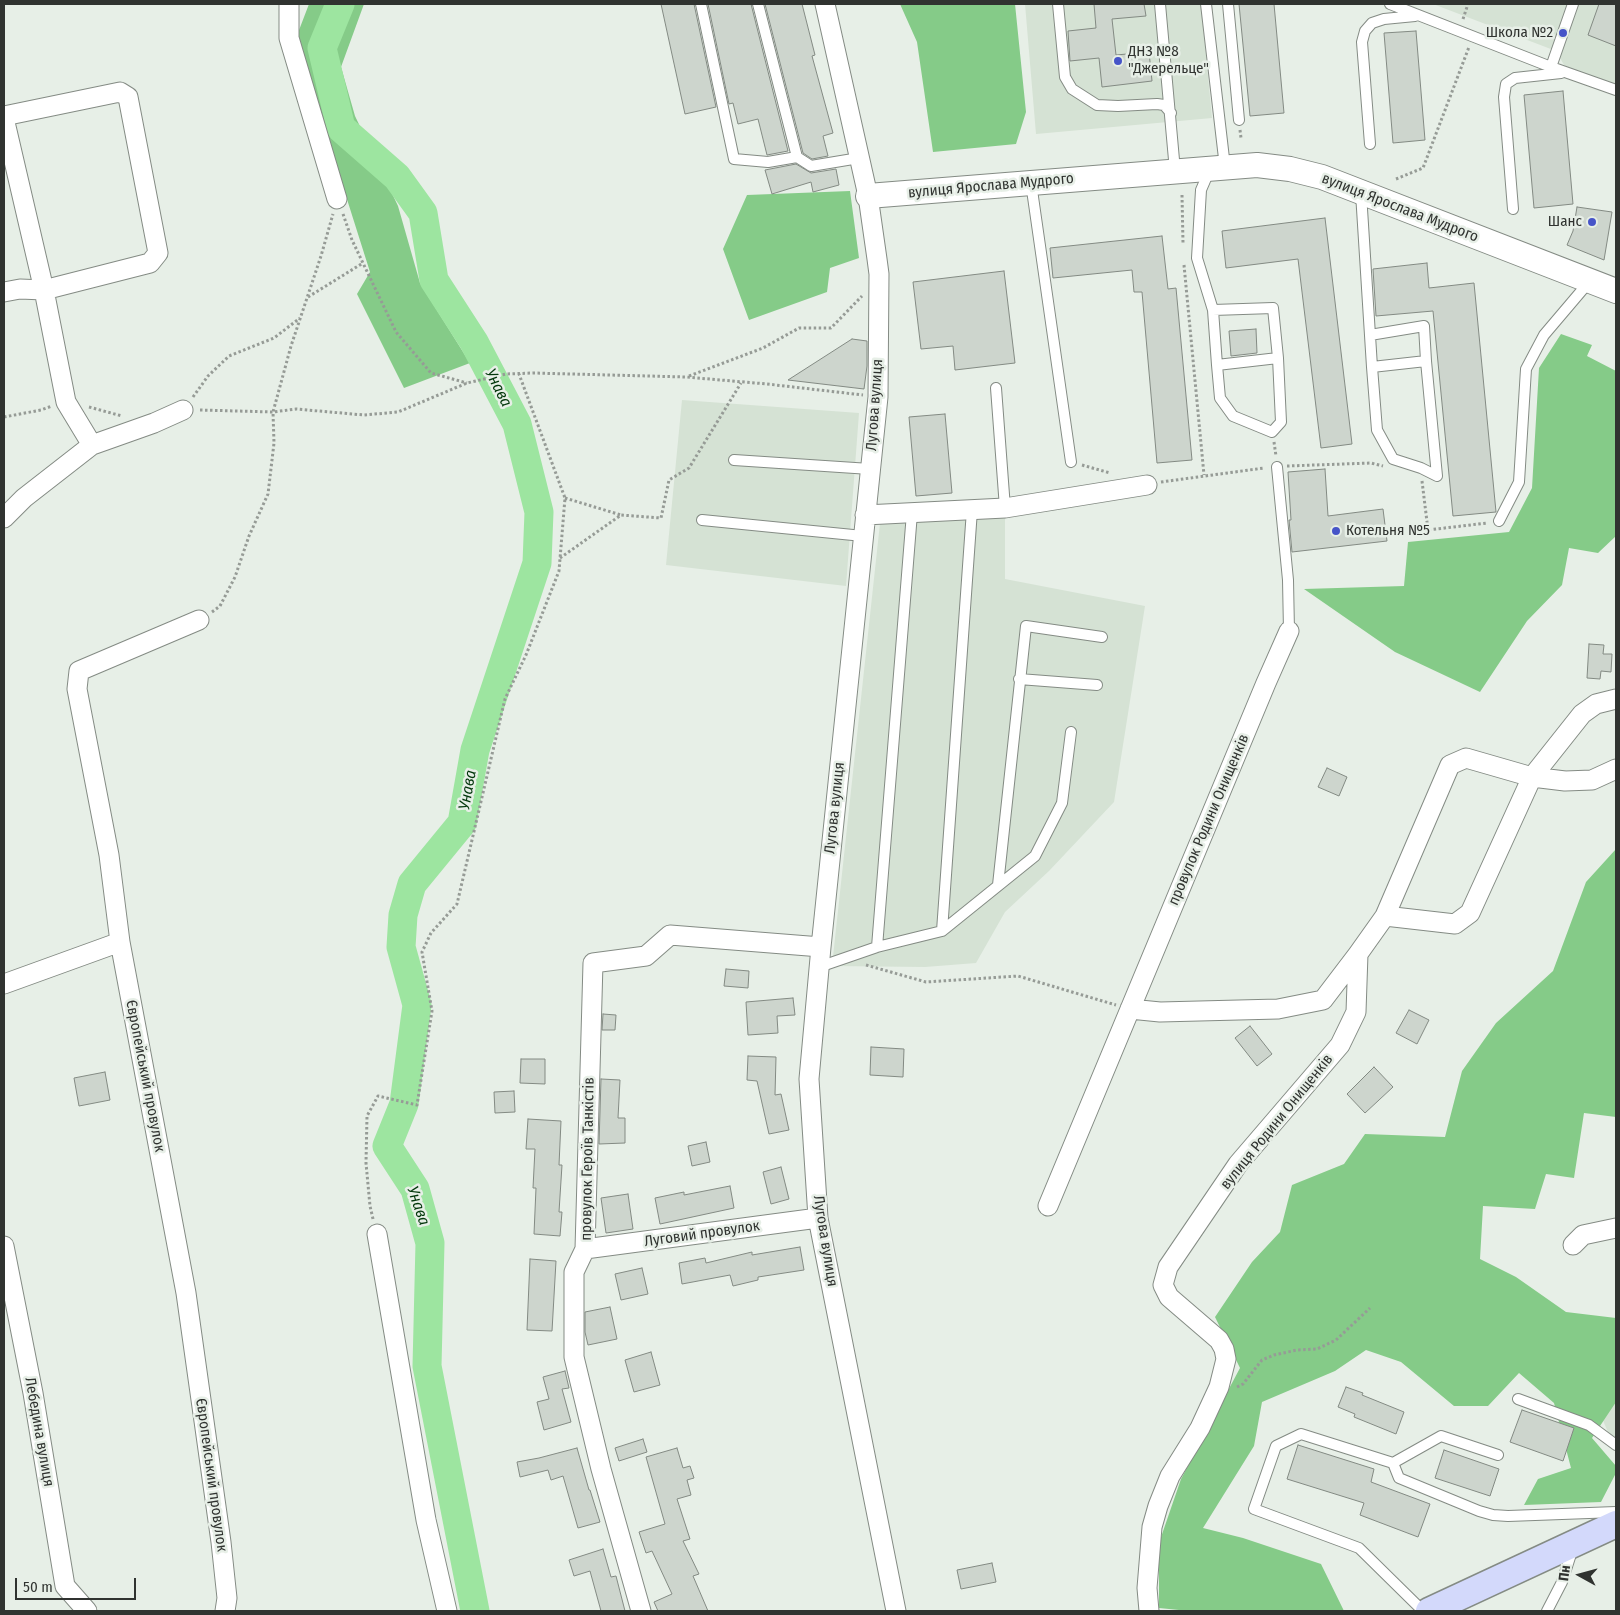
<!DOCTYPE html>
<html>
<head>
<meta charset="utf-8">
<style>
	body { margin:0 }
	#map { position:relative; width:1620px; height:1615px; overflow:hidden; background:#e7efe7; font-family:"Fira Sans Condensed",sans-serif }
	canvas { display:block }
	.frame { position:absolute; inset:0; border:5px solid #303330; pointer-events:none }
	.north { position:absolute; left:1555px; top:1550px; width:50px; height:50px; -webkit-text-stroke:4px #e7efe7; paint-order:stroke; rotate:277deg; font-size:14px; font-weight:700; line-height:20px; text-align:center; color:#303330 }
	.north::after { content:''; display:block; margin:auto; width:18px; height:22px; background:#303330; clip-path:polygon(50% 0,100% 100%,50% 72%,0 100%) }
	.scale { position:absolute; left:15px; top:1578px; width:121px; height:22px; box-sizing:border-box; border:2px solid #303330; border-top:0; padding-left:6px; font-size:15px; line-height:18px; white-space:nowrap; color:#303330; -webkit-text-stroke:4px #e7efe7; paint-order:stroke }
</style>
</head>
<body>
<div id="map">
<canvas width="1620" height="1615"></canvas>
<div class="frame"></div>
<div class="north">Пн</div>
<div class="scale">50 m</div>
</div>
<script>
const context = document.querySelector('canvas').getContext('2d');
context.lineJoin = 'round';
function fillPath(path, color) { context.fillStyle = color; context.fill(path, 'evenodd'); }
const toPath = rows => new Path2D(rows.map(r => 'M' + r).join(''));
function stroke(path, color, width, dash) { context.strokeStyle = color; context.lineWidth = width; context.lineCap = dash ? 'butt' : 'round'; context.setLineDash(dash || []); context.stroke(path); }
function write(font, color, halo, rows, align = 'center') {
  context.font = font + ' "Fira Sans Condensed",sans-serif'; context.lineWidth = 5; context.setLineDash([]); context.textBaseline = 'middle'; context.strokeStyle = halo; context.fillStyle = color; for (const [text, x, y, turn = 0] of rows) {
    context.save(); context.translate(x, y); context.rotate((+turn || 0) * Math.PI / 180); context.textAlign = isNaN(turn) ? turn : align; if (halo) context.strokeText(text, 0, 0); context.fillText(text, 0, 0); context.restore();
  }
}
const built = toPath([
	[1025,4,1201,4,1212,118,1036,134],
	[1433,4,1616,4,1616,87,1578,73,1564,65,1556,51],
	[682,400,859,413,846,586,666,565],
	[1005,508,1005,579,1145,606,1114,802,1049,871,1005,912,976,963,925,967,832,966,881,514],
	[1616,1398,1616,1451,1596,1404]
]);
const forest = toPath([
	[309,4,364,4,341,67,355,116,398,206,420,283,470,363,404,388,357,294,370,272,296,38],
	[900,4,1015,4,1026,112,1016,144,933,152,917,42],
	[850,191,859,258,830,268,827,292,749,320,723,249,747,195],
	[1561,334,1592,345,1587,356,1616,371,1616,536,1598,553,1569,548,1562,585,1527,621,1480,692,1395,652,1304,589,1404,586,1408,542,1509,532,1532,488,1539,368],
	[1616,849,1616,1117,1584,1113,1574,1178,1546,1174,1535,1209,1483,1206,1480,1259,1516,1277,1566,1312,1616,1318,1616,1402,1592,1438,1616,1466,1616,1473,1601,1502,1524,1505,1538,1479,1571,1468,1554,1403,1519,1373,1488,1406,1454,1406,1401,1362,1366,1350,1335,1371,1262,1402,1254,1446,1203,1528,1243,1538,1321,1564,1344,1611,1189,1611,1159,1608,1159,1543,1181,1479,1240,1368,1215,1317,1252,1262,1280,1232,1292,1185,1344,1164,1365,1134,1445,1137,1462,1071,1496,1023,1553,971,1586,882]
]);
const river = toPath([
	[340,4,322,48,341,128,397,177,423,213,434,280,474,342,517,424,539,512,537,563,475,750,462,823,412,884,403,915,401,947,417,1005,404,1104,387,1146,415,1189,430,1243,427,1366,475,1611]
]);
const building = toPath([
	[661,4,694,4,716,107,685,114,661,4],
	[708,4,751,4,788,151,767,155,758,119,738,124,733,103,729,104,708,4],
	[765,4,802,4,815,55,812,56,833,133,823,136,828,156,812,159,803,153,765,4],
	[1094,4,1144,4,1146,16,1112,19,1116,55,1149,52,1152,81,1102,87,1099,58,1070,61,1068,31,1096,28,1094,4],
	[1239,4,1274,4,1284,113,1250,116,1239,4],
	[1599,4,1616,4,1616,46,1588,35,1599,4],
	[1416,31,1425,140,1393,143,1384,33,1416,31],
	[1563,91,1573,204,1534,208,1524,95,1563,91],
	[796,164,811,173,836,169,839,185,813,192,811,182,772,194,765,170,796,164],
	[1577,207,1612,212,1604,260,1567,245,1573,231,1577,207],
	[1325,218,1352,444,1321,448,1298,259,1226,268,1222,231,1325,218],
	[1162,236,1168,289,1176,288,1192,460,1157,463,1142,292,1134,292,1132,270,1053,278,1050,248,1162,236],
	[1427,263,1429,288,1474,283,1496,512,1453,516,1433,311,1376,316,1373,269,1427,263],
	[1004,271,1015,363,955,370,953,346,921,349,913,282,1004,271],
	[1256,329,1257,353,1231,356,1229,331,1256,329],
	[852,339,867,341,867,366,864,389,788,380,852,339],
	[945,414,952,493,916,496,909,417,945,414],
	[1325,469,1328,516,1383,509,1387,541,1292,552,1289,520,1291,520,1288,472,1325,469],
	[1589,644,1604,645,1603,654,1612,654,1611,672,1601,671,1600,679,1587,678,1589,644],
	[1327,768,1347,777,1339,796,1318,787,1327,768],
	[726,969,749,971,748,988,724,986,726,969],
	[793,998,795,1015,777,1016,778,1033,748,1035,746,1002,793,998],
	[1409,1010,1429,1020,1417,1044,1396,1033,1409,1010],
	[603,1014,616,1015,615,1030,602,1030,603,1014],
	[1250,1026,1272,1054,1257,1066,1235,1038,1250,1026],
	[871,1047,904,1049,903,1077,870,1075,871,1047],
	[748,1056,776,1057,775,1095,781,1094,789,1130,769,1134,757,1081,747,1080,748,1056],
	[521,1059,545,1059,545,1084,520,1083,521,1059],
	[1374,1067,1393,1087,1365,1113,1347,1094,1374,1067],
	[105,1072,110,1100,79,1106,74,1078,105,1072],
	[601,1079,620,1080,618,1118,625,1118,625,1143,599,1144,601,1079],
	[514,1091,515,1112,495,1113,494,1092,514,1091],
	[528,1119,561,1121,559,1165,562,1165,559,1212,562,1212,560,1236,534,1234,536,1188,533,1188,535,1149,526,1149,528,1119],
	[706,1142,710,1162,692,1166,688,1146,706,1142],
	[781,1167,789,1199,771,1204,763,1172,781,1167],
	[730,1186,734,1208,660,1224,655,1198,684,1192,684,1195,730,1186],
	[628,1194,633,1229,606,1233,601,1198,628,1194],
	[800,1247,804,1270,758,1277,758,1280,733,1286,730,1275,682,1284,679,1263,705,1258,706,1263,752,1252,752,1255,800,1247],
	[530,1259,556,1261,552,1331,527,1330,530,1259],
	[642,1268,648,1294,621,1300,615,1274,642,1268],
	[610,1307,617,1339,588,1345,585,1332,585,1312,610,1307],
	[651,1352,660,1385,634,1392,625,1360,651,1352],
	[565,1371,569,1388,562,1389,571,1422,544,1430,537,1402,549,1399,543,1377,565,1371],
	[1346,1387,1363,1393,1362,1395,1404,1412,1396,1434,1354,1417,1355,1414,1338,1407,1346,1387],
	[1522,1410,1574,1428,1563,1461,1510,1442,1522,1410],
	[643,1439,647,1452,619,1461,615,1448,643,1439],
	[1298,1445,1374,1469,1371,1482,1430,1504,1418,1537,1360,1515,1364,1503,1287,1479,1298,1445],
	[577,1448,589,1490,590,1490,600,1522,578,1528,563,1476,551,1480,548,1470,520,1477,517,1462,539,1458,577,1448],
	[677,1448,683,1468,690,1466,694,1478,687,1480,691,1495,677,1499,690,1539,683,1541,699,1574,693,1576,708,1611,658,1611,654,1602,672,1594,652,1551,646,1553,639,1532,665,1524,646,1457,677,1448],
	[1444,1450,1499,1469,1490,1496,1435,1478,1444,1450],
	[603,1549,611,1577,616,1576,625,1611,601,1611,590,1571,574,1576,569,1560,603,1549],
	[992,1563,996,1582,961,1589,957,1570,992,1563]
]);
const path = toPath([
	[1463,19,1468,4],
	[1240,130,1241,138],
	[1396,179,1423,168,1469,47],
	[1182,195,1183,243],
	[343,214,352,240,396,332,431,373,467,383],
	[1184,265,1204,475],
	[308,297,363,263],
	[689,376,763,348,799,328,831,328,862,296],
	[193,397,208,376,229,356,274,338,300,318],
	[89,407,122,416],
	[200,410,273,412,296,409,364,415,398,412,467,383,506,374,533,373,686,377,767,384,863,395],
	[4,417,41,410,52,406],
	[1274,442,1276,456],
	[1082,465,1110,473],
	[1287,466,1371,463,1383,466],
	[1422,481,1428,530,1487,523],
	[1161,482,1264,468],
	[565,498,621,515],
	[560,558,621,515,661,518,669,480,689,468,741,383],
	[212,612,220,606,235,577,249,536,268,494,274,443,273,412,291,346,321,256,333,214],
	[866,965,926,982,1018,976,1116,1005],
	[373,1219,370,1206,366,1163,367,1116,378,1096,417,1105,432,1011,422,952,431,933,457,904,505,699,526,655,559,571,565,498,519,374],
	[1237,1387,1243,1384,1262,1360,1274,1355,1297,1350,1317,1349,1336,1340,1370,1308]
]);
const service = toPath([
	[701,4,734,159,768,162,797,157,811,166,859,158],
	[758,4,797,157],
	[1058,4,1065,77,1072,89,1097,105,1118,106,1157,104,1164,105,1171,113],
	[1160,4,1175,171],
	[1206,4,1225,167],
	[1228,4,1239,120],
	[1390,4,1551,67,1616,90],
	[1551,67,1573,4],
	[1370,144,1362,42,1365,31,1372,23,1384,19,1415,16],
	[1210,169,1201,190,1197,258,1213,310,1217,365,1220,398,1233,416,1272,432,1281,422,1278,358,1217,365],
	[1031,183,1071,462],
	[1361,193,1372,367,1377,430,1393,459,1421,468,1437,476,1426,361,1372,367],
	[1513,209,1504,97,1506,84,1515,78,1561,73],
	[1213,310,1273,308,1278,358],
	[1370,335,1424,326,1426,361],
	[996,388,1005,508],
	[734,460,870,469],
	[1277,467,1288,580,1289,631],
	[702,520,863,536],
	[1499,521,1519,482,1526,369,1544,335,1589,282],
	[1019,679,1097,685],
	[998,885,1026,626,1102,637],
	[942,931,972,510],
	[877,947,912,513],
	[819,967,877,947,942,931,1035,856,1062,803,1071,732],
	[1518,1399,1589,1425,1616,1445],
	[1393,1463,1441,1436,1498,1455],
	[1423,1611,1359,1548,1254,1509,1276,1446,1301,1434,1393,1463,1399,1478,1479,1511,1493,1515,1508,1516,1616,1512],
	[1547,1611,1562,1582,1573,1548]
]);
const minor = toPath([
	[289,4,289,38,337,199],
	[825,4,868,196,877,259,879,274,878,397,821,947,809,1079,818,1218,896,1611],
	[4,116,120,92,128,97,158,253,150,263,44,290,20,289,4,292],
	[4,118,44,290,66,402,92,445],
	[865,515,1005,508,1147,485],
	[4,518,24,498,92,445,154,423,183,410],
	[199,620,79,671,77,689,109,855,120,942,186,1293,221,1542,227,1598,225,1611],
	[1385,916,1455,924,1470,913,1532,777,1582,714,1596,704,1616,699],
	[4,984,120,942],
	[1130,1009,1160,1012,1278,1009,1323,1000,1358,954],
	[1048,1206,1266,683,1289,631],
	[377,1234,426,1520,447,1611],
	[1573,1245,1583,1235,1616,1228],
	[4,1246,33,1393,65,1586,87,1611],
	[585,1249,818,1218],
	[641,1611,601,1469,574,1357,574,1272,585,1249,593,963,646,956,670,935,821,947],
	[1149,1611,1147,1588,1152,1527,1158,1506,1170,1476,1200,1428,1219,1387,1226,1359,1224,1349,1219,1340,1169,1297,1163,1285,1168,1267,1238,1164,1340,1045,1356,1012,1358,954,1385,916,1450,765,1466,758,1532,777,1565,781,1592,780,1616,769]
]);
const tertiary = toPath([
	[868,196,1257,165,1290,169,1322,177,1616,291]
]);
const secondary = toPath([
	[1429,1611,1616,1524]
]);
const markers = [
	[1563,33,5,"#4654c8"],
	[1118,61,5,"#4654c8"],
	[1592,222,5,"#4654c8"],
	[1336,531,5,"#4654c8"]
];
const poiNames = [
	["Школа №2",1553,33],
	["ДНЗ №8",1128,52,"left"],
	["\"Джерельце\"",1128,69,"left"],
	["Шанс",1582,222],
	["Котельня №5",1346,531,"left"]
];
const streetNames = [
	["вулиця Ярослава Мудрого",991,186,-5],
	["вулиця Ярослава Мудрого",1400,208,21],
	["Лугова вулиця",875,405,-86],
	["Лугова вулиця",835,808,-84],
	["провулок Родини Онищенків",1209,820,-67],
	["Європейський провулок",145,1076,79],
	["вулиця Родини Онищенків",1277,1122,-51],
	["провулок Героїв Танкістів",588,1159,-89],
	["Луговий провулок",702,1234,-8],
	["Лугова вулиця",825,1241,81],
	["Лебедина вулиця",39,1432,80],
	["Європейський провулок",211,1475,82]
];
const waterNames = [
	["Унава",498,388,63],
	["Унава",468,790,-80],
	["Унава",418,1206,71]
];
fillPath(built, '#d5e2d4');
fillPath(forest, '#85cb88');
stroke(river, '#9de5a0', 29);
fillPath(building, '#cdd5cd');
stroke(building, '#838a83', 1);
stroke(service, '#848b84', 12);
stroke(minor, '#848b84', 21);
stroke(tertiary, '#848b84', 26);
stroke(secondary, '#848b84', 29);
stroke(path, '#969b96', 3, [2.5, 2.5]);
stroke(service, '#fff', 10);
stroke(minor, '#fff', 19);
stroke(tertiary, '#fff', 24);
stroke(secondary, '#d3d9fb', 26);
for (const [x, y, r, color] of markers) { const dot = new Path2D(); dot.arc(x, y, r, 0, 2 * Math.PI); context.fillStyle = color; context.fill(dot); stroke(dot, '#e7efe7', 2); }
write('15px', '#303330', '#e7efe7', poiNames, 'right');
write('15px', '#303330', '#e7efe7', streetNames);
write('italic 16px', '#02370b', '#e7efe7', waterNames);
</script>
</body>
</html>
